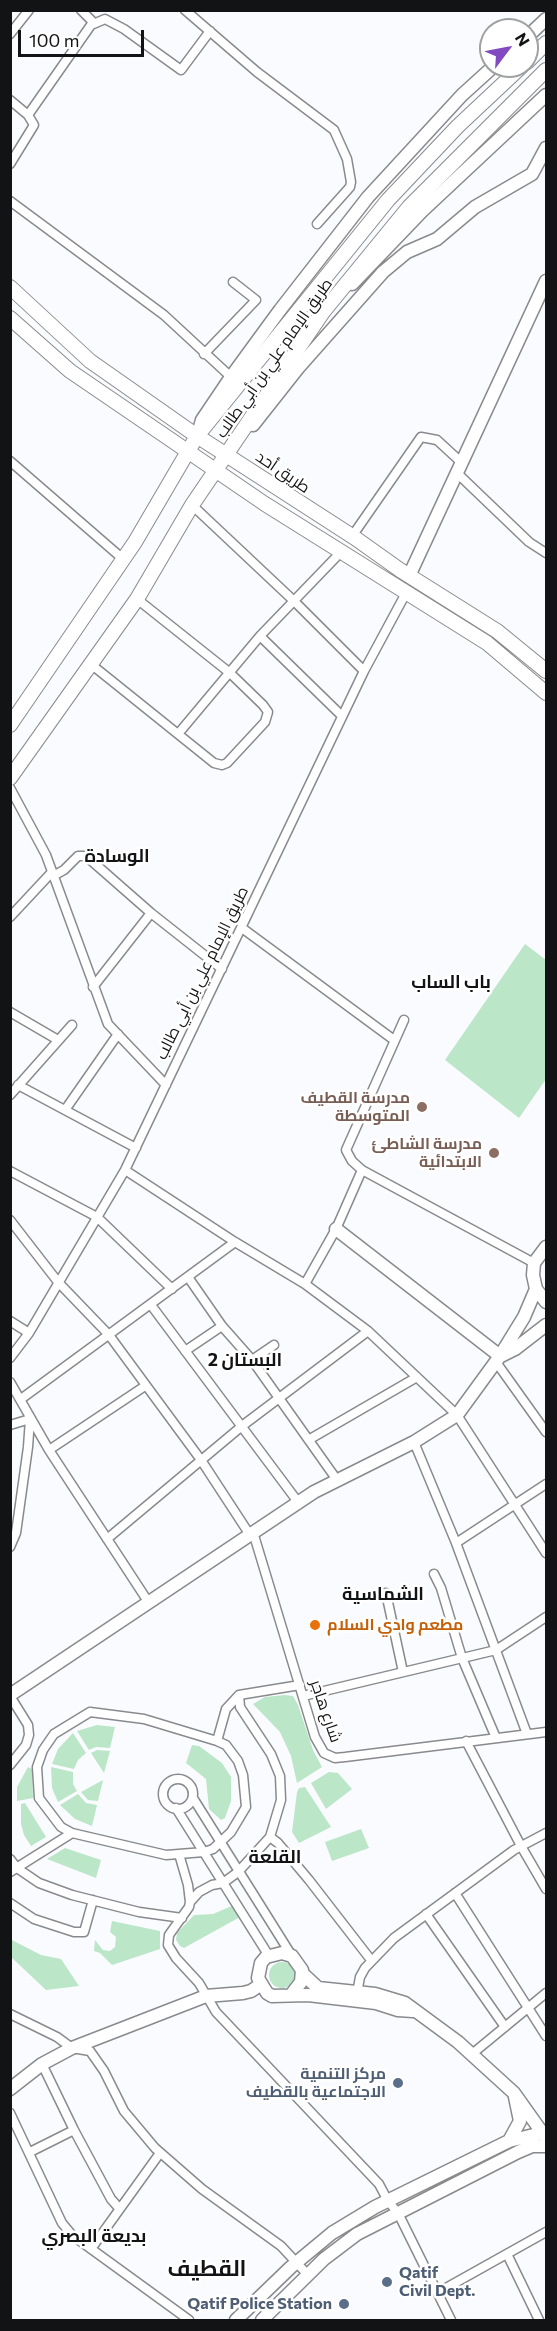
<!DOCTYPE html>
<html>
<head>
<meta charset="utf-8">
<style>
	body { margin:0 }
	#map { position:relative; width:557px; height:2331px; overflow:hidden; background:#fafbff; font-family:Commissioner,sans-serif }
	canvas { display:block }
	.frame { position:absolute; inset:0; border:12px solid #121314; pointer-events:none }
	.north { position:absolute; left:479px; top:18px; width:60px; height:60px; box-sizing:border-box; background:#fff; border:2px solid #a0a1a1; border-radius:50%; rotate:58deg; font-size:16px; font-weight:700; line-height:24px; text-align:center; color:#121314 }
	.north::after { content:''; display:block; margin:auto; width:21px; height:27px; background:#814ac1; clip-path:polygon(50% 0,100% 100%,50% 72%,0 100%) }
	.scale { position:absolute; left:18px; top:30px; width:126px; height:27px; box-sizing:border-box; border:3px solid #121314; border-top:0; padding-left:8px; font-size:18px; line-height:21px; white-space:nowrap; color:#121314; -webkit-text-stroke:4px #fff; paint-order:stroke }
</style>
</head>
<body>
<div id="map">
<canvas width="557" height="2331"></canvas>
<div class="frame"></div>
<div class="north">N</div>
<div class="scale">100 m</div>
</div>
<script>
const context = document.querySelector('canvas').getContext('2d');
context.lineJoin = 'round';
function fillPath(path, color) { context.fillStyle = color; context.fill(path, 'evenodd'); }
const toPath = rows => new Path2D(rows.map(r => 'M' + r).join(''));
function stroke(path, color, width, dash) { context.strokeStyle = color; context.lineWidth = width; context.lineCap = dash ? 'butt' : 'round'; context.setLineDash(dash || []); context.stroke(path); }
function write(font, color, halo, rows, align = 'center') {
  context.font = font + ' Commissioner,Cairo,sans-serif'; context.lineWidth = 5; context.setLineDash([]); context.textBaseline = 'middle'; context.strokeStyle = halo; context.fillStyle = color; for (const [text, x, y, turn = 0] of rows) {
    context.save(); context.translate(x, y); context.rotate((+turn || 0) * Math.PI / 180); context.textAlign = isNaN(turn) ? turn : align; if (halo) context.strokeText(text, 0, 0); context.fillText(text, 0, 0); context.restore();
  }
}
const green = toPath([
	[525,944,546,960,546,1079,519,1118,445,1060],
	[285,1695,293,1696,298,1705,313,1750,322,1767,297,1783,291,1756,280,1732,253,1704,265,1697],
	[97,1725,115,1727,110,1748,96,1747,89,1750,77,1731],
	[73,1733,86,1753,78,1760,74,1769,52,1764,58,1749],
	[192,1745,199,1746,222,1763,231,1777,231,1801,225,1818,221,1820,209,1809,206,1779,186,1763],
	[97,1750,110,1751,104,1773,91,1753],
	[28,1767,32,1769,33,1798,17,1801,17,1787],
	[51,1767,73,1772,73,1784,77,1791,58,1802,52,1788],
	[329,1772,338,1773,352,1789,326,1809,311,1783],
	[103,1780,98,1801,88,1800,81,1792],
	[305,1787,331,1827,299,1843,292,1832,297,1792,299,1788],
	[78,1794,86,1803,97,1805,92,1826,75,1819,60,1805],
	[25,1803,46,1837,31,1846,24,1835,21,1824,21,1804],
	[361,1829,369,1848,332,1861,325,1842],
	[65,1848,101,1860,96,1878,47,1859],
	[234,1905,240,1917,184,1948,180,1946,176,1940,177,1933,194,1915,213,1914],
	[112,1921,160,1931,160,1949,112,1965,100,1953,94,1951,95,1940,103,1950,110,1951,115,1947,116,1937,110,1932],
	[10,1939,41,1955,61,1959,79,1986,46,1990,11,1957],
	'269 1975a13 13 0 1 1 26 0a13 13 0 1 1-26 0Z'
]);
const street = toPath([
	[81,10,94,23],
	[185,10,257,72,334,130,347,159,351,182,350,187,317,224],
	[10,34,29,10],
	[10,100,28,115,34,125,10,164],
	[28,115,91,25,105,19,124,29,181,70,210,31],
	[10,201,164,315,231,377],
	[204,354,256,300,233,282],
	[10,461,123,559],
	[457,473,529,542,546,553],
	[192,505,294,601,364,671],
	[355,538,355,532,421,437,437,440,462,463],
	[260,636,342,716],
	[92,665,214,763,222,765,227,763,265,722,268,712,263,705,230,673,137,599],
	[178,734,260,636,341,552],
	[10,788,46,855,108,1024,166,1085],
	[53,876,64,870,78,856,86,856,151,913,222,969],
	[10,917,52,872],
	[242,928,394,1040],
	[93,987,151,913],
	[10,1012,58,1040],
	[404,1020,346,1150,352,1161,362,1170,534,1263],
	[18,1085,136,1148],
	[10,1095,72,1025],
	[65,1110,118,1034],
	[125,1170,235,1242,305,1284,368,1331,457,1415,546,1553],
	[10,1171,97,1217,172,1289],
	[10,1220,58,1282,109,1335,201,1460,250,1535],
	[188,1277,222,1326,252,1360,337,1480],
	[305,1284,336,1229,362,1170],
	[151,1305,298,1502],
	[10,1321,29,1333],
	[185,1351,222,1326],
	[10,1358,29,1333,125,1170,364,671,406,593],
	[252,1360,274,1345],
	[496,1362,546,1432],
	[10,1382,49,1450,149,1603],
	[21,1399,235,1242],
	[10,1425,30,1419,28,1447,16,1533,10,1547],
	[310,1439,417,1377],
	[414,1442,456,1543,527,1734],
	[49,1450,145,1386],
	[253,1532,315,1737,324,1753,335,1758,345,1757,546,1732],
	[107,1539,242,1426,368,1331],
	[456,1543,546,1484],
	[434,1574,441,1588,462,1658,496,1738],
	[386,1593,403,1672],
	[10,1696,28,1725,29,1735,26,1745,10,1765],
	[303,1696,496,1650,546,1617],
	[90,1712,144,1719,217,1741,226,1745,238,1761,243,1775,246,1807,231,1832,213,1849,204,1852,166,1855,72,1833,61,1827,39,1798,37,1767,43,1750,54,1734,90,1712],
	[217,1741,226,1709,239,1695,300,1685],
	[466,1741,521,1846,546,1889],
	'163 1794a15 15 0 1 1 30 0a15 15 0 1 1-30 0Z',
	[193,1798,292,1956],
	[176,1808,269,1956],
	[270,1837,278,1843,309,1880,371,1960],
	[179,1854,188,1885,190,1902,189,1907,169,1935,168,1945,176,1958,199,1983,216,2012,379,2184,388,2201,398,2213,451,2320],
	[10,1859,17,1868,39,1883,72,1895,139,1912,182,1918],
	[10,1872,72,1833],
	[455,1893,546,2036],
	[190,1902,199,1892,212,1885,223,1883,238,1872,270,1837,281,1800,280,1776,271,1754,240,1707,239,1695],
	[10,1903,34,1919,74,1932,84,1932,93,1900],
	[426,1914,505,2027],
	[357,1993,360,1977,365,1968,394,1938,514,1850,546,1833],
	[10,2014,57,2037,72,2048,90,2051,104,2071,124,2111,155,2148,202,2189,281,2246,308,2275],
	[472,2054,546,1993],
	[42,2064,74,2130,111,2199,119,2208],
	[10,2113,62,2223,72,2235,189,2320],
	[30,2152,74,2130],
	[91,2249,160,2153],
	[507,2254,539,2320],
	[437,2293,546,2232]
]);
const secondary = toPath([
	[527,37,546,19],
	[352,284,422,211,546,95],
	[253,425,298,368,383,272,407,252,437,239,475,207,532,174,546,148],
	[200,427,202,420,231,377,280,310,368,197,462,95,494,66],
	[409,576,546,281],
	[336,1229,500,1356],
	[546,1247,534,1263,533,1275,536,1289,546,1302],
	[501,1356,515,1349,546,1325],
	[10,1695,314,1492,414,1442,457,1415,500,1356,524,1317,536,1289],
	[303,1974,318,1988,375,1994,405,2003,458,2042,514,2093,546,2138],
	[291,1995,301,1982,302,1970,292,1956,282,1953,266,1957,261,1963,258,1978,267,1993,272,1996,308,1995,376,2003,398,2010,413,2011],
	[10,2089,42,2064,72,2048,206,1996,243,1993,251,1991,260,1985],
	[509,2141,520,2121,515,2097],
	[236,2320,291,2267,332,2233,375,2207,509,2141,546,2132],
	[262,2320,324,2259,357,2234,518,2152,532,2146,546,2146]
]);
const primary = toPath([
	[527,62,546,43],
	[10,287,90,361,197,436,355,538,400,570,497,631,546,671],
	[10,318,70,371,265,504,487,643,546,693],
	[10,725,135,542,197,436,388,200,458,126,522,66],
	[10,778,137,599,192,505,323,312,409,207,546,70]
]);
const markers = [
	[422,1107,6,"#8d6e63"],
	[494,1153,6,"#8d6e63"],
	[315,1625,6,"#e8710a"],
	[398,2083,6,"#5c6f8a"],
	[387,2282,6,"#5c6f8a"],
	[344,2304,6,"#5c6f8a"]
];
const streetNames = [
	["طريق الإمام علي بن أبي طالب",274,358,-55],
	["طريق أحد",283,472,34],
	["طريق الإمام علي بن أبي طالب",202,973,-64],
	["شارع هاجر",326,1711,71]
];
const educationNames = [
	["مدرسة القطيف",410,1098],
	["المتوسطة",410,1116],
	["مدرسة الشاطئ",482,1144],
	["الابتدائية",482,1162]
];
const foodNames = [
	["مطعم وادي السلام",327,1625]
];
const serviceNames = [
	["مركز التنمية",386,2074],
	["الاجتماعية بالقطيف",386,2092],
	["Qatif",399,2273,"left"],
	["Civil Dept.",399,2291,"left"],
	["Qatif Police Station",332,2304]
];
const neighbourhoodNames = [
	["الوسادة",117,856],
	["باب الساب",451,982],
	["البستان 2",245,1360],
	["الشماسية",383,1594],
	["القلعة",275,1857],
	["بديعة البصري",94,2236]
];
const districtNames = [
	["القطيف",207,2269]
];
fillPath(green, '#bce6c8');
stroke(street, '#898a8d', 11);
stroke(secondary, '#898a8d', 15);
stroke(primary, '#898a8d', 16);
stroke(street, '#fff', 8);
stroke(secondary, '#fff', 12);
stroke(primary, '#fff', 14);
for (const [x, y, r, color] of markers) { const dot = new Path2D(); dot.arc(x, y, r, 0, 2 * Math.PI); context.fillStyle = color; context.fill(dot); stroke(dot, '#fff', 2); }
write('16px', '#121314', '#fff', streetNames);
write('bold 16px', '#785e54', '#fff', educationNames, 'right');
write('bold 16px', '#c56008', '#fff', foodNames, 'left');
write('bold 16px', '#4e5e75', '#fff', serviceNames, 'right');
write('bold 18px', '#121314', '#fff', neighbourhoodNames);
write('bold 22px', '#121314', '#fff', districtNames);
</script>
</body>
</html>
